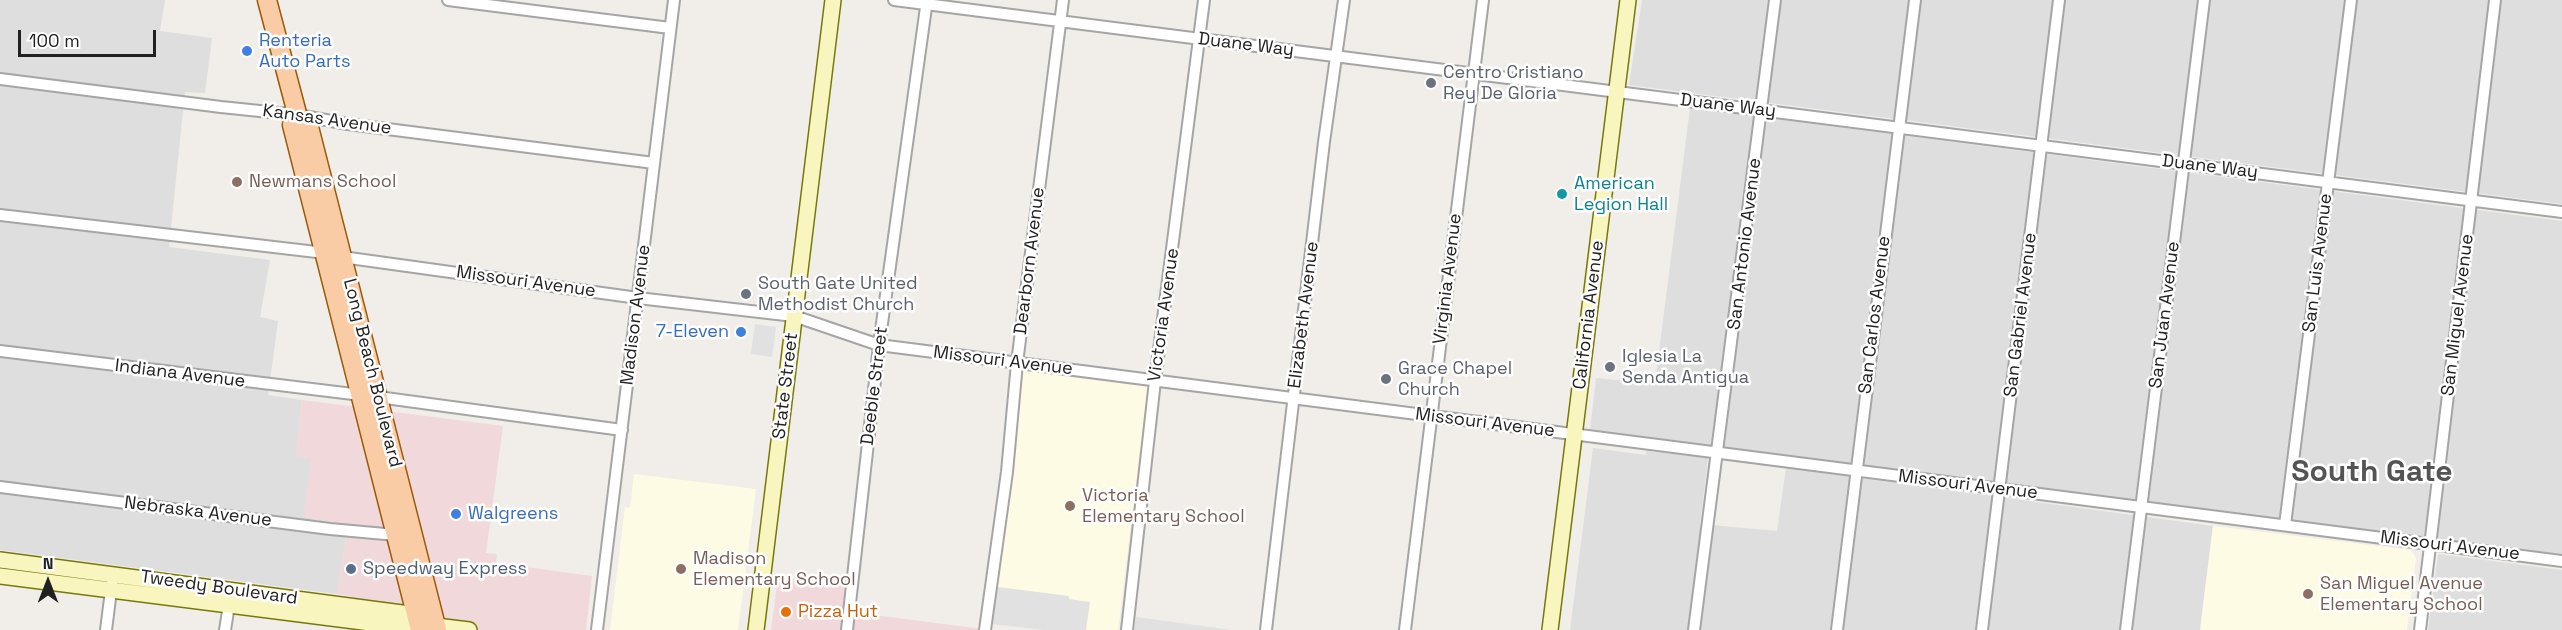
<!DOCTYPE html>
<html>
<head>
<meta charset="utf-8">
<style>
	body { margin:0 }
	#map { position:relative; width:2562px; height:630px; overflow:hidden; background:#f1ede8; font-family:"Space Grotesk",sans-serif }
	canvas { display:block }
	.north { position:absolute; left:18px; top:552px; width:60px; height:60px; -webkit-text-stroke:4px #fff; paint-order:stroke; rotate:0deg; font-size:16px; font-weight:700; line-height:24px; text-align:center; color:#212121 }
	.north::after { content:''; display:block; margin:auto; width:21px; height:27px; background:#212121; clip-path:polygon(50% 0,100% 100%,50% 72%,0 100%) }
	.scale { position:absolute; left:18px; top:30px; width:138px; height:27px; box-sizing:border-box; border:3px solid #212121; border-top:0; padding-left:8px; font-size:18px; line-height:21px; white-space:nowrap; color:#212121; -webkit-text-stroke:4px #fff; paint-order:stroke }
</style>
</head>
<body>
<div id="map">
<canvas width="2562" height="630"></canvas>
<div class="north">N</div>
<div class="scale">100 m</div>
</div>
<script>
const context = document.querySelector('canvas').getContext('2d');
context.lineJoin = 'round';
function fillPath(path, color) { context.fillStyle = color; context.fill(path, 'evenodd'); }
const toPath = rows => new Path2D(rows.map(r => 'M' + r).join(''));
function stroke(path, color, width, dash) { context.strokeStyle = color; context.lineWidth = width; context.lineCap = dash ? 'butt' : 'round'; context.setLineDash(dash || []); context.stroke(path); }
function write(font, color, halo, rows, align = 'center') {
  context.font = font + ' "Space Grotesk",sans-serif'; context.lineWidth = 5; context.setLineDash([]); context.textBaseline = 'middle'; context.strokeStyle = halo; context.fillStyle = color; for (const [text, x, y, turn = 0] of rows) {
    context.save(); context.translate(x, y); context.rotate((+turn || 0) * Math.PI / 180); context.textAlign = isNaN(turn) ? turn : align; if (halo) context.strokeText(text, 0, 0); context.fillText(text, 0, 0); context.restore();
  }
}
const residential = toPath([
	[0,0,165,0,160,31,212,38,205,93,185,92,169,247,270,260,260,317,278,321,268,395,302,400,296,456,310,458,348,524,337,594,0,550],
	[1642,0,2562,0,2562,204,1629,85],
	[1690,108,2562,221,2562,556,1590,430,1596,378,1655,384],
	[1593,448,1646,455,1646,451,1708,458,1700,524,1777,531,1786,468,2213,526,2200,630,1570,630],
	[2438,554,2562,570,2562,630,2428,630]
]);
const commercial = toPath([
	[302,400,503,426,486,553,497,554,496,563,592,576,586,630,353,630,357,598,337,594,348,525,304,517,310,459,296,456],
	[778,577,845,585,843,611,990,630,771,630]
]);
const education = toPath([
	[1022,371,1148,387,1118,630,1053,630,1058,595,997,587],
	[634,474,756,489,738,630,610,630,625,507,630,508],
	[2213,526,2411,550,2416,558,2407,630,2200,630]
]);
const parking = toPath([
	[755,324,776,327,772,357,751,354],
	[997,587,1069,596,1069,599,1090,602,1086,630,1045,630,992,624],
	[1136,617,1232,630,1134,630]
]);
const minor = toPath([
	[448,0,670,28],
	[894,0,2562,212],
	[0,79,221,107,298,115,348,124,654,163],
	[0,215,325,253],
	[342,257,638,298,794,316,879,345,2562,561],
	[0,351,361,395],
	[378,397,622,430],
	[0,487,330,529,396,535],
	[2285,525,2351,0],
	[106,630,112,583],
	[225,630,229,605],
	[597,630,674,0],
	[847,630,879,345,927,0],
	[985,630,1007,472,1017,363,1063,0],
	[1127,630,1155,381,1204,0],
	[1266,630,1324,142,1344,0],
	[1405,630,1483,0],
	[1694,630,1775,0],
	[1837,630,1915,0],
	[1982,630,2059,0],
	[2126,630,2204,0],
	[2420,630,2495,0]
]);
const secondary = toPath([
	[0,560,417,615,424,619],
	[0,576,386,625,420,629,436,626,469,630],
	[756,630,833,0],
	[1550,630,1628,0]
]);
const primary = toPath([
	[267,0,299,121,309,127,437,630],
	[299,121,292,125,420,630]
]);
const markers = [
	[247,51,6,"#3f7fe0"],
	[1431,83,6,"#6b7280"],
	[237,182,6,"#8d6e63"],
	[1562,194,6,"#0f9aa8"],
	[746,294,6,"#6b7280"],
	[741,332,6,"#3f7fe0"],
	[1610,367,6,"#6b7280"],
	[1386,379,6,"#6b7280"],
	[1070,506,6,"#8d6e63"],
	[456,514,6,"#3f7fe0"],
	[351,569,6,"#5c6f8a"],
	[681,569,6,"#8d6e63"],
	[2308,594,6,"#8d6e63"],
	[786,612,6,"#e8710a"]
];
const shopNames = [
	["Renteria",259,41],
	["Auto Parts",259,62],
	["7-Eleven",729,332,"right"],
	["Walgreens",468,514]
];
const streetNames = [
	["Duane Way",1246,45,7],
	["Duane Way",1728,106,7],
	["Kansas Avenue",327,120,8],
	["Duane Way",2210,167,7],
	["San Antonio Avenue",1745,244,-83],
	["Dearborn Avenue",1030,261,-83],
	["San Luis Avenue",2318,263,-83],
	["Virginia Avenue",1448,279,-83],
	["Missouri Avenue",526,282,8],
	["Madison Avenue",636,315,-83],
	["Victoria Avenue",1164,315,-82],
	["Elizabeth Avenue",1304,315,-83],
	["California Avenue",1589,315,-83],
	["San Carlos Avenue",1875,315,-83],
	["San Gabriel Avenue",2021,315,-83],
	["San Juan Avenue",2165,315,-83],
	["San Miguel Avenue",2458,315,-83],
	["Missouri Avenue",1003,361,7],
	["Long Beach Boulevard",372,373,76],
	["Indiana Avenue",180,374,7],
	["State Street",786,386,-83],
	["Deeble Street",875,386,-83],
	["Missouri Avenue",1485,423,7],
	["Missouri Avenue",1968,485,7],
	["Nebraska Avenue",198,512,7],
	["Missouri Avenue",2450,546,7],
	["Tweedy Boulevard",219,588,8]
];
const worshipNames = [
	["Centro Cristiano",1443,73],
	["Rey De Gloria",1443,94],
	["South Gate United",758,284],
	["Methodist Church",758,305],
	["Iglesia La",1622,357],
	["Senda Antigua",1622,378],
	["Grace Chapel",1398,369],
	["Church",1398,390]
];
const educationNames = [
	["Newmans School",249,182],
	["Victoria",1082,496],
	["Elementary School",1082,517],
	["Madison",693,559],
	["Elementary School",693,580],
	["San Miguel Avenue",2320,584],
	["Elementary School",2320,605]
];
const cultureNames = [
	["American",1574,184],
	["Legion Hall",1574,205]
];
const serviceNames = [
	["Speedway Express",363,569]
];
const foodNames = [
	["Pizza Hut",798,612]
];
const townNames = [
	["South Gate",2372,473]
];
fillPath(residential, '#dfdede');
fillPath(commercial, '#f1d8da');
fillPath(education, '#fefbe4');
fillPath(parking, '#e1e1e1');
stroke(minor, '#a5a5a5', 14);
stroke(secondary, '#777809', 18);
stroke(primary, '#995905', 21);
stroke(minor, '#fff', 10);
stroke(secondary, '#f8f5bf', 15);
stroke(primary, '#f9cca5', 18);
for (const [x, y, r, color] of markers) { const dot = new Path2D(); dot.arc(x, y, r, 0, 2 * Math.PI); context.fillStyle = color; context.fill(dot); stroke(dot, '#fff', 2); }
write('18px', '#366cbe', '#fff', shopNames, 'left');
write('18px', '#212121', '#fff', streetNames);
write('18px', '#5b616d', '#fff', worshipNames, 'left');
write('18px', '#785e54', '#fff', educationNames, 'left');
write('18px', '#0d838f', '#fff', cultureNames, 'left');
write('18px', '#4e5e75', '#fff', serviceNames, 'left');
write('18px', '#c56008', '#fff', foodNames, 'left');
write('bold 30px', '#545454', '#fff', townNames);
</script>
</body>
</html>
